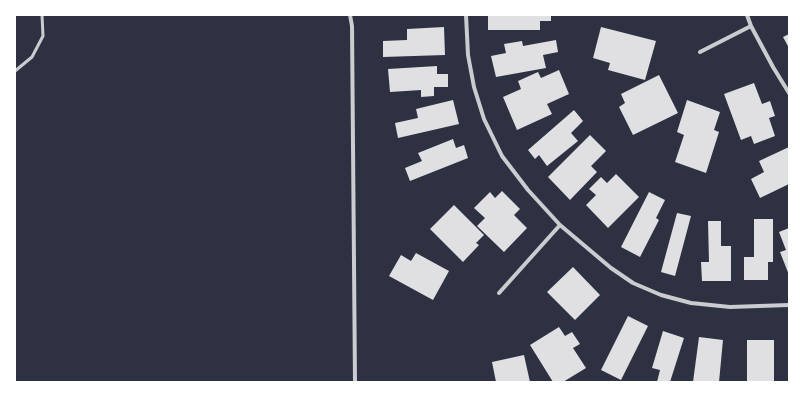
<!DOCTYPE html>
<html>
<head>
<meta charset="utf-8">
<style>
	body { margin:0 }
	#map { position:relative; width:804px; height:397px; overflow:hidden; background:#2d3142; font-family:Literata,serif }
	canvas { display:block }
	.frame { position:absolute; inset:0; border:16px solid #fff; pointer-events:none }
</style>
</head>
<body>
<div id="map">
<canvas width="804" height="397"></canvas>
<div class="frame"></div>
</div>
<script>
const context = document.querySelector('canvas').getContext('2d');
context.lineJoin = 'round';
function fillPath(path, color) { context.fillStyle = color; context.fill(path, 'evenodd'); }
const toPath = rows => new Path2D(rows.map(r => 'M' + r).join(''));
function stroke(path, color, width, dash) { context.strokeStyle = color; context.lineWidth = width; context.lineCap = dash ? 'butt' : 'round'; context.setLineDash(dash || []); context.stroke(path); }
const building = toPath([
	[488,15,551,15,551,21,540,21,540,30,488,30],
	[444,27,445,55,383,57,383,41,407,40,407,29],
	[601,27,656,41,645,80,608,70,610,63,593,58],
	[789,34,789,48,783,37],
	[556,40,558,52,543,55,546,68,496,77,491,56,506,53,504,44,522,41,523,46],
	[437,66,437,74,448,74,448,87,434,87,434,96,421,97,421,90,390,92,388,69],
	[559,70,569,94,547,104,552,114,517,130,503,97,521,89,518,81,538,72,541,78],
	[659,75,678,113,633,135,619,107,625,103,621,94],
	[754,83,762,104,770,101,775,116,769,118,775,136,754,144,751,136,741,140,724,94],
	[453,100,459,124,398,138,395,123,418,118,416,109],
	[687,100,720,112,714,130,719,132,706,173,675,162,684,135,677,132],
	[574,110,583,121,571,133,578,141,547,166,539,155,535,159,528,150],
	[590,135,606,151,591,166,597,172,570,200,548,177],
	[453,139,456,148,464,145,468,158,410,181,405,168,422,161,418,153],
	[789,147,789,184,760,198,751,179,764,172,759,161],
	[616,174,639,197,608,228,586,205,596,195,589,189,601,177,607,183],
	[502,191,520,209,514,215,527,228,504,252,477,226,485,218,474,208,490,192,495,198],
	[649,192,665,200,656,218,659,220,640,257,621,247],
	[454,205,484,235,476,243,479,245,463,262,430,229],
	[677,213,691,216,675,276,661,272],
	[754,219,773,219,773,262,768,262,768,280,744,280,744,257,754,257],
	[708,221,721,221,721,246,731,246,731,281,702,281,701,262,709,262],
	[789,228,789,275,780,252,786,250,779,232],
	[416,253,449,271,433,300,389,276,401,255,411,261],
	[573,267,600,295,575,320,547,292],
	[628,316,648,326,621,380,601,370],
	[559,327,565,336,572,332,580,344,573,348,586,368,563,382,553,382,530,345],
	[663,331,684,338,670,382,657,382,660,370,652,368],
	[699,337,723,340,719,382,693,382],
	[747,340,774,340,774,382,747,382],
	[524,355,530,382,496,382,492,362]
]);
const service = toPath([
	[15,71,32,57,43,36,42,15]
]);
const minor = toPath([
	[350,15,352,26,355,382],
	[466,15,468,55,474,87,484,119,502,156,528,190,560,225,611,268,633,283,661,295,691,303,730,307,789,305],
	[747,15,751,26,773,67,789,93],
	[700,52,751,26],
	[499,293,560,225]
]);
fillPath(building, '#e0e0e3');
stroke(service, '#caccd0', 3);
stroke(minor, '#caccd0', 4);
</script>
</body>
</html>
